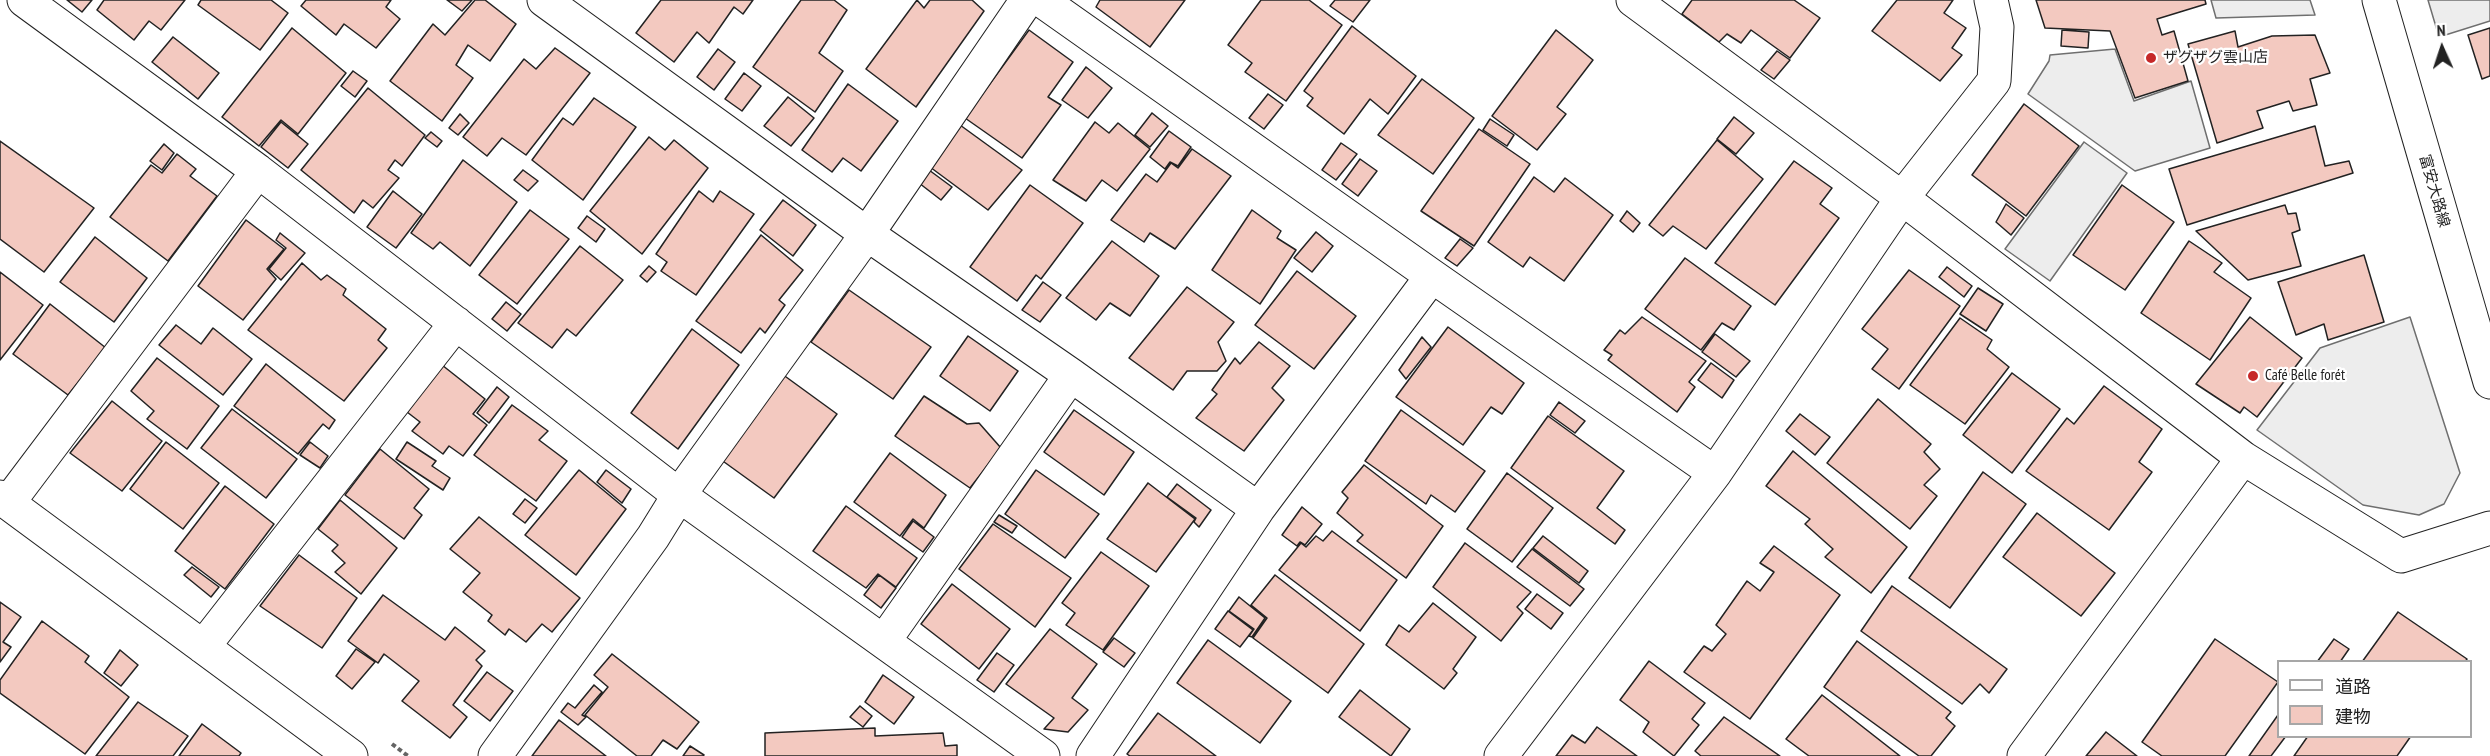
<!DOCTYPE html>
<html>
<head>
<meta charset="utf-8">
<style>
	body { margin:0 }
	#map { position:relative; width:2490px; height:756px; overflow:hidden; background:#fff; font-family:"PT Sans Narrow","Noto Sans JP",sans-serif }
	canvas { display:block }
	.legend { position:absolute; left:2277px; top:660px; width:195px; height:78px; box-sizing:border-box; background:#fff; border:2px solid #a7a7a7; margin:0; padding:8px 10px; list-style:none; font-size:18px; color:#222 }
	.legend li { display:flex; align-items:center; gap:12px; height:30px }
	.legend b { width:30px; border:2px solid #a7a7a7 }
	.north { position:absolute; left:2412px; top:18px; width:60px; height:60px; -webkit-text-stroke:4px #fff; paint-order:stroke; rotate:357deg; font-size:16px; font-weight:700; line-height:24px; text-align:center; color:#222 }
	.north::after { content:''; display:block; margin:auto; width:21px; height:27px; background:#222; clip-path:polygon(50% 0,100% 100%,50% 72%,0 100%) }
</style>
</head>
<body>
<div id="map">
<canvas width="2490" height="756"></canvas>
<ul class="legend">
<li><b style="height:8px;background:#fff"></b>道路</li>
<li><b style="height:16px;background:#f3c9c0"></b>建物</li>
</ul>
<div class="north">N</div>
</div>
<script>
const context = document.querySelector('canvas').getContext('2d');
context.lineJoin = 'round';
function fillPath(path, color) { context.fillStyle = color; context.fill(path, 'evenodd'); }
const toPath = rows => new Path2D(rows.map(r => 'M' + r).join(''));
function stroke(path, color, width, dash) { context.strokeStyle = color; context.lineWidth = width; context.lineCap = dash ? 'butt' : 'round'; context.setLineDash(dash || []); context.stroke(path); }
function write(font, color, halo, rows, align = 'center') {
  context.font = font + ' "PT Sans Narrow","Noto Sans JP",sans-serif'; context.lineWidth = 4.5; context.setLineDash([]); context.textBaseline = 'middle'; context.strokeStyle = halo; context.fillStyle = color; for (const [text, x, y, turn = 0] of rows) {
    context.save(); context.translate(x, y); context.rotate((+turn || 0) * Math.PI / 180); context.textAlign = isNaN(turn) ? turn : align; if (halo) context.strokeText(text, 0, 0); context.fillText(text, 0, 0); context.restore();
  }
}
const parking = toPath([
	[2211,0,2310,0,2315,15,2216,18,2211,0],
	[2428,0,2490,0,2490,21,2439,37,2428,0],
	[2115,49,2134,101,2191,81,2210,148,2135,171,2028,94,2049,61,2050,55,2115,49],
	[2084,142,2127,173,2050,281,2005,249,2084,142],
	[2410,317,2460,473,2444,504,2419,515,2363,505,2257,430,2320,348,2410,317]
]);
const building = toPath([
	[67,0,92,0,82,12,67,0],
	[104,0,185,0,161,30,149,21,134,40,97,10,104,0],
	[201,0,271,0,288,13,260,50,198,5,201,0],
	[306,0,391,0,386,7,400,19,376,48,344,24,336,35,301,6,306,0],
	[447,0,472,0,462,11,447,0],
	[475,0,485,0,516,24,490,61,468,45,456,65,473,78,442,121,390,81,433,24,445,35,475,0],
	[661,0,753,0,743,14,734,7,709,43,697,32,674,62,636,33,661,0],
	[801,0,834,0,847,10,819,53,843,71,815,112,753,67,801,0],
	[917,0,924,8,930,0,972,0,984,11,916,107,866,69,917,0],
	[1100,0,1185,0,1150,47,1096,7,1100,0],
	[1261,0,1309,0,1342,25,1286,101,1245,72,1252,63,1228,45,1261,0],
	[1335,0,1370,0,1353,22,1330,6,1335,0],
	[1692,0,1794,0,1820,18,1790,58,1751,30,1741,43,1727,34,1719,42,1682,14,1692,0],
	[1897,0,1953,0,1944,13,1966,28,1952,48,1962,55,1940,81,1872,31,1897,0],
	[2036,0,2205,0,2206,4,2157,19,2162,35,2174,31,2188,81,2135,98,2110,31,2045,28,2036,0],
	[1352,26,1416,76,1388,114,1370,99,1344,134,1307,106,1313,98,1304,91,1352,26],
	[292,28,346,73,298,134,281,120,259,146,222,117,292,28],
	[2490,28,2490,76,2482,79,2468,35,2490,28],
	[1029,30,1073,62,1048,97,1061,105,1022,158,965,118,1029,30],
	[1556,30,1593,60,1557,107,1566,114,1537,150,1492,116,1556,30],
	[2062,30,2089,32,2088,48,2061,46,2062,30],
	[2235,31,2238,47,2272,36,2315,35,2330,73,2310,79,2317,105,2293,111,2289,101,2257,111,2263,128,2217,143,2188,44,2235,31],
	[173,37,219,73,198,99,152,62,173,37],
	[555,48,590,73,526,155,502,138,487,156,463,137,524,59,536,69,555,48],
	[718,49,735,62,714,90,697,77,718,49],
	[1777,51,1790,60,1774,79,1761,70,1777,51],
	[1086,67,1112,88,1088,118,1062,100,1086,67],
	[353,71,367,81,355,97,341,86,353,71],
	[744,73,761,86,742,111,725,99,744,73],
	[1422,79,1474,118,1433,174,1378,135,1422,79],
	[848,84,898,121,861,171,843,158,832,172,802,150,848,84],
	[368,88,425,135,402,166,395,160,388,170,399,178,373,208,363,200,354,213,301,170,368,88],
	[1268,94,1283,105,1264,129,1249,118,1268,94],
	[788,97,814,118,791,146,764,126,788,97],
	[594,98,636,127,583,200,532,160,563,118,573,125,594,98],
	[2024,104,2079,146,2026,216,1972,175,2024,104],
	[1152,113,1168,126,1150,147,1135,135,1152,113],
	[460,114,469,123,458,135,449,128,460,114],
	[1734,117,1754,133,1736,154,1717,139,1734,117],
	[1490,119,1514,135,1507,146,1483,130,1490,119],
	[281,122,308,144,288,168,261,147,281,122],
	[1095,122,1109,133,1118,123,1150,149,1117,191,1102,180,1086,201,1053,180,1095,122],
	[960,125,1022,170,988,210,930,167,960,125],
	[2315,126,2325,166,2349,161,2353,173,2187,225,2169,169,2315,126],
	[1479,129,1530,164,1474,246,1421,211,1479,129],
	[1169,131,1191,147,1178,166,1170,162,1165,169,1150,157,1169,131],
	[431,132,442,141,437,147,425,138,431,132],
	[649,137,665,150,674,140,708,168,642,254,590,211,649,137],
	[1717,140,1763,179,1706,249,1673,226,1663,236,1649,225,1717,140],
	[0,141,94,208,44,272,0,239,0,141],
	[1341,143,1357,154,1336,180,1322,170,1341,143],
	[164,144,174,153,162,170,150,161,164,144],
	[1192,149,1231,176,1175,249,1150,233,1144,242,1111,220,1146,174,1157,182,1171,163,1178,168,1192,149],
	[177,154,196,169,190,176,217,196,168,261,110,217,151,165,162,173,177,154],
	[1360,159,1377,171,1358,196,1342,184,1360,159],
	[463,160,517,202,470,266,440,242,433,249,411,233,463,160],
	[1794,161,1832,188,1820,204,1839,218,1775,305,1715,263,1794,161],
	[523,170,538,181,528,191,514,180,523,170],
	[929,170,952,187,941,200,919,183,929,170],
	[1534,177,1554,192,1565,178,1613,215,1564,281,1530,257,1523,267,1488,242,1534,177],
	[1030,185,1083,223,1041,279,1036,275,1017,301,970,267,1030,185],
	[2122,185,2174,222,2125,290,2073,255,2122,185],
	[393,191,422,214,396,248,367,227,393,191],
	[699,191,713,202,720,191,754,214,696,295,661,271,667,262,656,254,699,191],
	[783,200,816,225,793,256,760,230,783,200],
	[2006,204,2024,218,2011,235,1996,222,2006,204],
	[2285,205,2288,214,2296,213,2300,230,2292,233,2301,266,2248,280,2196,231,2285,205],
	[530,210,569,239,517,304,479,275,530,210],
	[1252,210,1281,231,1277,238,1296,250,1260,304,1212,270,1252,210],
	[1627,211,1640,223,1633,232,1620,221,1627,211],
	[587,216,605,229,596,242,578,228,587,216],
	[246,220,284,249,267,269,276,279,243,320,198,286,246,220],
	[1316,232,1333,246,1312,272,1294,258,1316,232],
	[280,233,305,253,281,280,269,269,286,248,276,240,280,233],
	[761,235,803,270,779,300,785,305,765,333,760,328,741,353,696,321,761,235],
	[95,237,147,278,114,322,60,282,95,237],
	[1460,239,1473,248,1457,266,1445,258,1460,239],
	[1112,241,1159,276,1130,316,1110,303,1096,320,1066,298,1112,241],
	[2189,241,2222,263,2214,272,2251,298,2210,360,2141,313,2189,241],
	[580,246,623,280,576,336,567,329,552,348,518,323,580,246],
	[2364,255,2384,322,2328,340,2324,324,2296,335,2278,282,2364,255],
	[1685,258,1751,306,1734,330,1722,323,1701,350,1645,309,1685,258],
	[302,263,321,280,327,275,346,289,343,295,386,329,378,340,387,348,344,401,248,330,302,263],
	[649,266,656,272,647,282,640,276,649,266],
	[1947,267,1972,286,1964,297,1939,277,1947,267],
	[1909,270,1960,306,1899,389,1872,369,1888,349,1862,329,1909,270],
	[1297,271,1356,316,1314,369,1255,325,1297,271],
	[0,272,43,305,0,360,0,272],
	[1043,282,1061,295,1040,322,1022,310,1043,282],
	[1187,287,1234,322,1218,342,1226,361,1217,371,1187,371,1173,390,1129,358,1187,287],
	[1978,288,2003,304,1986,331,1960,314,1978,288],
	[849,290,931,347,893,399,811,342,849,290],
	[506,302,521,314,507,331,492,319,506,302],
	[50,304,106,348,68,395,13,354,50,304],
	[1642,317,1706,361,1689,382,1695,387,1677,412,1608,360,1612,355,1604,350,1620,330,1625,334,1642,317],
	[2250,317,2302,358,2257,417,2244,407,2240,413,2196,384,2250,317],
	[1960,318,1992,340,1987,349,2009,367,1965,424,1910,385,1960,318],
	[176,325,201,344,213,328,252,359,223,395,159,345,176,325],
	[1448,327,1524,383,1502,414,1491,407,1463,445,1396,397,1448,327],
	[692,329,739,365,678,449,631,413,692,329],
	[1715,334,1750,361,1736,377,1702,352,1715,334],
	[968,336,1018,371,990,411,940,376,968,336],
	[1422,337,1431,347,1406,379,1399,370,1422,337],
	[1259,342,1290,366,1272,388,1284,400,1244,451,1196,418,1217,394,1212,390,1235,358,1240,364,1259,342],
	[157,358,219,406,187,449,147,419,154,411,131,391,157,358],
	[1711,363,1734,380,1722,398,1698,380,1711,363],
	[266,364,335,420,329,429,323,424,298,454,234,406,266,364],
	[442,365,485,399,473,414,487,425,463,456,449,446,443,454,412,431,420,422,407,412,442,365],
	[2012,373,2060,409,2012,473,1963,435,2012,373],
	[782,374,837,414,774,498,720,459,782,374],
	[2104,386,2162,429,2139,462,2152,472,2109,530,2026,471,2067,418,2074,424,2104,386],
	[497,387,509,397,489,423,477,413,497,387],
	[924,396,967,424,979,423,1001,448,970,488,895,436,924,396],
	[1878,399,1931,444,1924,452,1940,469,1924,485,1937,496,1910,529,1827,463,1878,399],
	[112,401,162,441,122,491,70,453,112,401],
	[1559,402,1585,421,1575,433,1550,415,1559,402],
	[512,405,548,431,539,440,567,461,536,501,474,455,512,405],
	[232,409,297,459,266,498,201,448,232,409],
	[1074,410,1134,452,1104,495,1044,452,1074,410],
	[1401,410,1485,471,1455,512,1431,495,1426,504,1365,461,1401,410],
	[1800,414,1830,437,1815,455,1786,431,1800,414],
	[1548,416,1624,471,1597,508,1625,530,1615,544,1511,468,1548,416],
	[166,442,219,483,183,529,130,489,166,442],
	[310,442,328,456,320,468,300,455,310,442],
	[407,442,436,461,432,466,450,478,443,490,396,459,407,442],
	[380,449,429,489,414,508,422,515,404,539,345,495,380,449],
	[1793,451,1907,547,1871,593,1825,557,1833,549,1805,524,1810,519,1766,486,1793,451],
	[890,453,946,495,924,528,913,519,900,536,854,502,890,453],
	[1364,465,1443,526,1406,578,1357,541,1363,535,1337,513,1348,498,1342,492,1364,465],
	[579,470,626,509,576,575,525,535,579,470],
	[606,470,631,489,622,503,597,482,606,470],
	[1036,470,1099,514,1065,558,1005,514,1036,470],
	[1983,472,2026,504,1950,608,1909,578,1983,472],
	[1507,473,1553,508,1512,562,1467,529,1507,473],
	[1148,483,1195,519,1156,572,1107,539,1148,483],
	[1177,484,1211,510,1199,527,1194,522,1196,518,1167,497,1177,484],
	[225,486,274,524,225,589,175,551,225,486],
	[525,499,537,508,525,523,513,514,525,499],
	[340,500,397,548,361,594,335,572,345,563,332,551,338,545,318,529,340,500],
	[846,506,917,558,896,587,878,574,866,588,813,551,846,506],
	[1302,507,1322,524,1305,545,1300,542,1297,546,1282,535,1302,507],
	[2037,513,2115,573,2081,616,2003,557,2037,513],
	[999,515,1017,526,1012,533,994,522,999,515],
	[479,517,580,598,552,632,542,624,526,642,509,629,505,635,488,621,492,615,463,592,480,573,450,549,479,517],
	[913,521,934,537,923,552,902,537,913,521],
	[993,524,1071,578,1035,627,959,569,993,524],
	[1332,531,1397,580,1360,631,1279,570,1301,543,1306,547,1316,536,1323,541,1332,531],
	[1543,536,1588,571,1579,583,1533,548,1543,536],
	[1465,543,1531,592,1517,607,1523,613,1501,641,1433,587,1465,543],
	[1774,546,1840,595,1750,719,1684,672,1704,646,1712,651,1726,634,1716,625,1747,581,1760,591,1774,572,1760,563,1774,546],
	[1532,549,1584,589,1570,606,1517,567,1532,549],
	[1101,552,1149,586,1103,650,1066,625,1075,613,1062,603,1101,552],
	[299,555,357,598,322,648,260,606,299,555],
	[192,567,219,587,211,597,184,575,192,567],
	[879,575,896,588,881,608,864,595,879,575],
	[1275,575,1364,644,1328,693,1253,638,1267,618,1251,605,1275,575],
	[952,584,1010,629,979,669,921,624,952,584],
	[1892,586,2007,669,1989,693,1980,684,1962,704,1861,631,1892,586],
	[1537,594,1563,613,1551,629,1525,609,1537,594],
	[383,595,445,640,455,627,485,651,476,660,482,666,453,705,467,717,450,738,402,701,419,681,384,654,378,663,348,641,383,595],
	[1239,597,1265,618,1252,637,1249,636,1254,629,1229,611,1239,597],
	[0,602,21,617,3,642,11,647,0,662,0,602],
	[1433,603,1476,637,1453,669,1457,673,1444,689,1386,645,1399,625,1409,632,1433,603],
	[1228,611,1253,630,1240,647,1215,629,1228,611],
	[2398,612,2467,659,2465,662,2362,662,2398,612],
	[42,621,89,656,85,662,129,697,85,754,0,693,0,680,42,621],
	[1050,629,1097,664,1072,698,1088,710,1068,732,1044,729,1054,718,1006,684,1050,629],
	[1114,638,1135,653,1124,667,1103,652,1114,638],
	[2215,639,2278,682,2225,756,2162,756,2142,742,2215,639],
	[2334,639,2349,649,2340,662,2317,662,2334,639],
	[1208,640,1291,701,1260,743,1177,683,1208,640],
	[1857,641,1951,712,1946,718,1955,726,1931,756,1919,756,1824,687,1857,641],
	[356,649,375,662,352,689,336,676,356,649],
	[120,650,138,665,121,686,104,673,120,650],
	[997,653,1014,665,994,692,977,680,997,653],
	[612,654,699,722,677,749,663,740,651,756,637,756,585,715,608,687,594,675,612,654],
	[1649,661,1705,703,1692,719,1699,725,1674,756,1643,732,1649,722,1620,700,1649,661],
	[487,672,513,691,490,721,464,701,487,672],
	[883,675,914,697,894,724,865,702,883,675],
	[594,685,602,692,582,715,586,717,578,725,561,712,568,703,575,708,594,685],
	[1360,690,1410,729,1391,756,1339,717,1360,690],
	[1822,695,1900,756,1809,756,1786,739,1822,695],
	[138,702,188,736,173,756,96,756,138,702],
	[860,706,872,716,863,727,850,717,860,706],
	[1158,713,1216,756,1130,756,1127,754,1158,713],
	[2278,715,2278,736,2286,736,2271,756,2249,756,2278,715],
	[1724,717,1780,756,1701,756,1695,751,1724,717],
	[559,720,606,756,532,756,559,720],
	[202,724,241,753,239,756,179,756,202,724],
	[1597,727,1637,756,1556,756,1572,735,1585,743,1597,727],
	[875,728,875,736,943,733,945,746,957,745,957,756,765,756,765,733,875,728],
	[2106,732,2137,756,2086,756,2106,732],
	[2308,736,2411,736,2397,756,2294,756,2308,736],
	[690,746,704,755,703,756,683,756,690,746]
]);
const path = toPath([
	[392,744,408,756]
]);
const minor = toPath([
	[24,0,258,171,679,495,1043,756],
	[544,0,867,234,1071,375,1258,509],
	[1041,0,1432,276,1715,473],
	[1633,0,1902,198,2243,458,2401,556,2490,528],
	[2379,0,2490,382],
	[0,497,351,756],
	[8,503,258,171],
	[884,641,1071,375],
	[203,647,456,323],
	[495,756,653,537,679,495,867,234,1027,0],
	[1093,756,1258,509,1432,276],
	[1501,756,1715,473,1902,198,1994,81,1997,27,1991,0],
	[2024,756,2243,458]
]);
const markers = [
	[2151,58,6,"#c62828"],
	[2253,376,6,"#c62828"]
];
const poiNames = [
	["ザグザグ雲山店",2163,58],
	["Café Belle forét",2265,376]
];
const streetNames = [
	["富安大路線",2434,191,74]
];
fillPath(parking, '#ededed');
stroke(parking, '#6f6f6f', 1.5);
fillPath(building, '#f3c9c0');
stroke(building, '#222', 1.5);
stroke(minor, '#222', 35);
stroke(path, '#646464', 4, [4.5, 3]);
stroke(minor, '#fff', 33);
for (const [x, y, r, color] of markers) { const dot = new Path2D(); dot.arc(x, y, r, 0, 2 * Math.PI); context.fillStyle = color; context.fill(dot); stroke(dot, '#fff', 2); }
write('15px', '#222', '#fff', poiNames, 'left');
write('15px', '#222', '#fff', streetNames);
</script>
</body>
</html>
